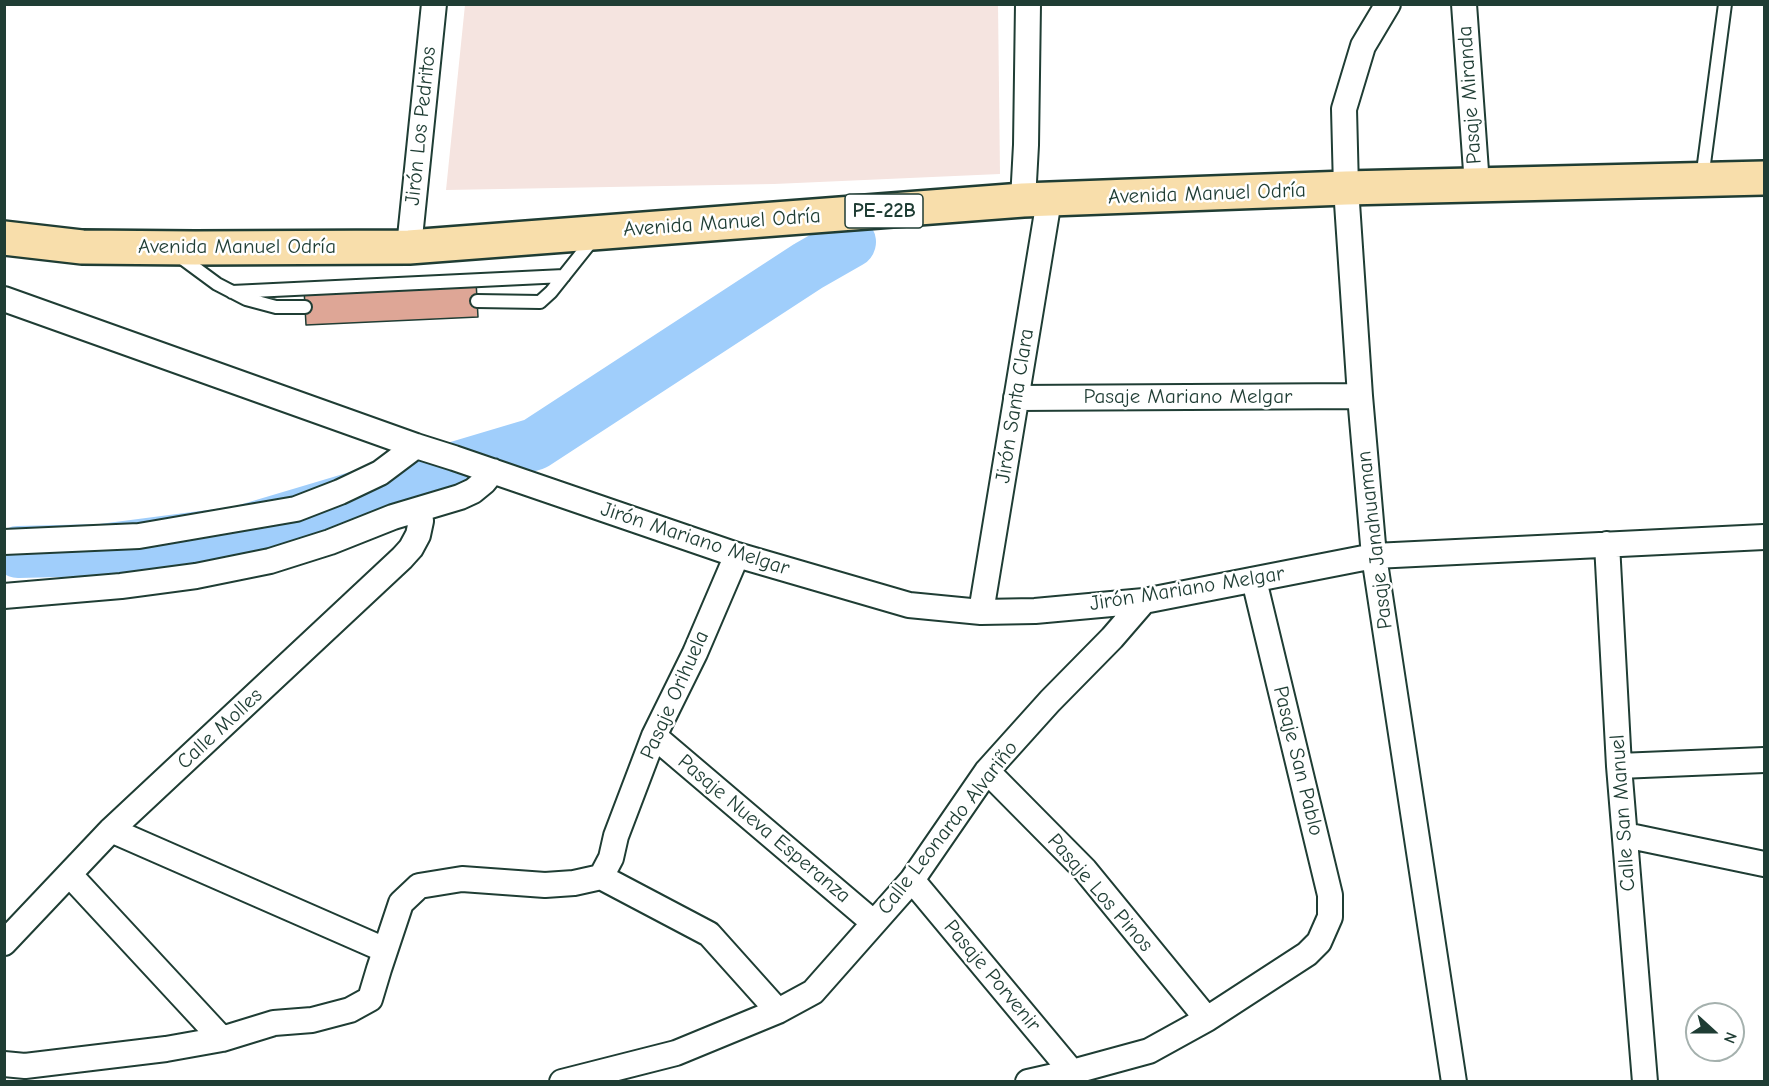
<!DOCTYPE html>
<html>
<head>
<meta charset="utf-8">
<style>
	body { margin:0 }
	#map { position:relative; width:1769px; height:1086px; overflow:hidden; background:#fff; font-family:"Comic Neue",sans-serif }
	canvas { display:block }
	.frame { position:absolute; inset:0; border:6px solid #1f3d34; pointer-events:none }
	.north { position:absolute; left:1685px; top:1002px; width:60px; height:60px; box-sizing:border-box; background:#fff; border:2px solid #a5b1ae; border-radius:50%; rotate:111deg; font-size:16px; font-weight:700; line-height:24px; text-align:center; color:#1f3d34 }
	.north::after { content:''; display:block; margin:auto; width:21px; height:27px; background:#1f3d34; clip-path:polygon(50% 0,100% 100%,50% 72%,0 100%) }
</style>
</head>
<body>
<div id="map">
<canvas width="1769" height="1086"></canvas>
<div class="frame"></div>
<div class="north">N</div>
</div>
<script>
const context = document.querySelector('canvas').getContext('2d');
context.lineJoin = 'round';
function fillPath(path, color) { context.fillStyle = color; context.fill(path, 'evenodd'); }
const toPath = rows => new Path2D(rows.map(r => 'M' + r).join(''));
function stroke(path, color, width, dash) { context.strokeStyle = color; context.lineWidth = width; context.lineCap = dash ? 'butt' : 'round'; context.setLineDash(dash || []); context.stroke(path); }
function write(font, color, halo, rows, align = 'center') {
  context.font = font + ' "Comic Neue",sans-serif'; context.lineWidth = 5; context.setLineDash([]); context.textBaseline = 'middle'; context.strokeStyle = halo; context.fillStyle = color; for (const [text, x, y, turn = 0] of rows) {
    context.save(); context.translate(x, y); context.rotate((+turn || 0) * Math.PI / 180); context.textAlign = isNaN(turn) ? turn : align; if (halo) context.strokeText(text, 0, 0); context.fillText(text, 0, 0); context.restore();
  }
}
const built = toPath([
	[465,5,998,5,1000,174,774,184,446,190]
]);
const river = toPath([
	[18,552,101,550,240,532,535,444,808,266,850,242]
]);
const building = toPath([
	[476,281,478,317,306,325,304,289,476,281]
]);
const lane = toPath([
	[1702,179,1725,4],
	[179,256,217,284,246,299,276,307,305,307],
	[232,292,564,276],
	[477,301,540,302,551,292,594,238]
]);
const street = toPath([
	[1388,4,1363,46,1344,109,1346,188,1360,396,1374,556,1454,1082],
	[1464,4,1477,185],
	[1023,200,1026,145,1028,4],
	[409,247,434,4],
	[4,299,416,446,454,458,737,555,909,605,981,612,1035,611,1144,601,1374,556,1764,537],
	[1016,398,1360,396],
	[4,542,139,536,296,509,340,492,380,473,416,446],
	[1607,544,1619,766,1645,1082],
	[4,596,121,586,196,576,270,561,330,542,393,517,460,497,473,491,484,482,493,471],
	[981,612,1049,200],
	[654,736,874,923],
	[1619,766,1764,760],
	[987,771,1085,870,1207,1019],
	[111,830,385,950],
	[1625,835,1764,864],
	[70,875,222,1039],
	[601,877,709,934,778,1011],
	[912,880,1072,1072],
	[4,943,111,830,402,558,411,548,418,535,421,521,419,510],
	[4,1064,25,1066,166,1049,222,1039,274,1023,312,1020,350,1010,370,999,379,969,401,903,419,886,462,879,545,885,574,883,601,877,611,858,616,836,654,736,695,653,737,555],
	[562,1082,676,1053,778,1011,813,992,912,880,987,771,1050,701,1112,638,1144,601],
	[1028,1082,1072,1072,1149,1051,1207,1019,1307,954,1319,942,1330,917,1330,895,1254,580]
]);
const highway = toPath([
	[4,238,82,247,195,248,409,247,1023,200,1346,188,1764,178]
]);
const shields = [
	[884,211,78]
];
const shieldNames = [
	["PE-22B",884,211]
];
const streetNames = [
	["Pasaje Miranda",1470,95,-94],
	["Jirón Los Pedritos",421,126,-84],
	["Avenida Manuel Odría",1207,194,-2],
	["Avenida Manuel Odría",722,223,-4],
	["Avenida Manuel Odría",237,247],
	["Pasaje Mariano Melgar",1188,397],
	["Jirón Santa Clara",1015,406,-81],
	["Jirón Mariano Melgar",695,539,18],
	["Pasaje Janahuaman",1375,540,-97],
	["Jirón Mariano Melgar",1187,589,-9],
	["Pasaje Orihuela",675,695,-66],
	["Calle Molles",220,729,-43],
	["Pasaje San Pablo",1298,761,76],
	["Calle San Manuel",1623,813,-94],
	["Calle Leonardo Alvariño",948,828,-52],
	["Pasaje Nueva Esperanza",764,829,40],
	["Pasaje Los Pinos",1100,893,49],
	["Pasaje Porvenir",992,976,50]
];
fillPath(built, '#f5e4e0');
stroke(river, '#a0cefb', 52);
fillPath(building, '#dea696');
stroke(building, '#1f3d34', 1.5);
stroke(lane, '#1f3d34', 16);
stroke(street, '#1f3d34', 28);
stroke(highway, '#1f3d34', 38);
stroke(lane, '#fff', 12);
stroke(street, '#fff', 24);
stroke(highway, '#f8deab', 33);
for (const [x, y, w] of shields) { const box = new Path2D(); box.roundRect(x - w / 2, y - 17, w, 34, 4.5); context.fillStyle = '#fff'; context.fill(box); stroke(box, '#1f3d34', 1.5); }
write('bold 20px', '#1f3d34', null, shieldNames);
write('21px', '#1f3d34', '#fff', streetNames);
</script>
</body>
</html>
